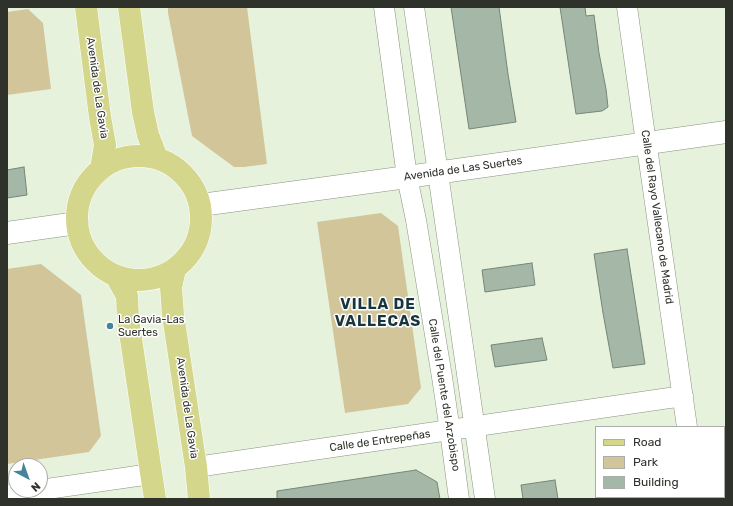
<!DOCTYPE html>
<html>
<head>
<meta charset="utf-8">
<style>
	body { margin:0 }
	#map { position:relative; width:733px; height:506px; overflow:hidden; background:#e7f2dd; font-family:Rubik,sans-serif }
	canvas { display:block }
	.frame { position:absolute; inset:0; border:8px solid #2e322a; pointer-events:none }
	.legend { position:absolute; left:595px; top:426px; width:130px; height:72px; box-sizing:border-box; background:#fff; border:1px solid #abadaa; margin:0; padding:5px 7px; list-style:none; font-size:12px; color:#2e322a }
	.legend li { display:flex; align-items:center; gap:8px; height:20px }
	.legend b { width:20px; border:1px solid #abadaa }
	.north { position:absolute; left:8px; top:458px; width:40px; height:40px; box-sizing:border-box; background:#fff; border:1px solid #abadaa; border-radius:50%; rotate:139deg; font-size:11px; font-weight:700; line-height:16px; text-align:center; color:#2e322a }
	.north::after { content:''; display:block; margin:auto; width:14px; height:18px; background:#458599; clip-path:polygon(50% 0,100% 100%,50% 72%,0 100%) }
</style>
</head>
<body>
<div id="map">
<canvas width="733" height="506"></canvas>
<div class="frame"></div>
<ul class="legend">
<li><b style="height:5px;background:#d4d68b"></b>Road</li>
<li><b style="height:11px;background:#d3c59a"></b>Park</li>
<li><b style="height:11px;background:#a5b7a7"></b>Building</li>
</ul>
<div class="north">N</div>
</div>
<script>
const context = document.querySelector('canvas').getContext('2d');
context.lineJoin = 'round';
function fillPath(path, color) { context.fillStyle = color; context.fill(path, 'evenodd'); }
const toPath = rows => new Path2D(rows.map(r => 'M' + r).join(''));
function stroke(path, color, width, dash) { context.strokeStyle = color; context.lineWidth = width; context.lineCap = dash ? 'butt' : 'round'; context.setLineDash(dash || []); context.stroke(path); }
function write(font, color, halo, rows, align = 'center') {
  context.font = font + ' Rubik,sans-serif'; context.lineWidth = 3; context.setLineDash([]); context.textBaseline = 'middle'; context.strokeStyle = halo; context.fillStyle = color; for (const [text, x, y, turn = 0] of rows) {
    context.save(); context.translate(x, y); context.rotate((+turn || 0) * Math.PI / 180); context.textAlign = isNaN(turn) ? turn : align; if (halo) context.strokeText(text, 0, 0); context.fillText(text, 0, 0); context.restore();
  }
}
const green = toPath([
	[168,7,247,7,267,164,244,167,234,167,192,136,168,13],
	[28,9,43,23,51,89,7,95,7,12],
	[381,213,398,226,421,388,408,404,345,413,317,222],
	[41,264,81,295,101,436,89,452,7,464,7,269]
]);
const building = toPath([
	[451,7,499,7,508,74,516,122,469,129,451,7],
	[560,7,585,7,586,16,594,15,599,53,606,89,608,107,602,111,576,114,560,7],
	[24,167,27,195,7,198,7,170,24,167],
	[627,249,645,364,613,368,603,313,594,254,627,249],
	[532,263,535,285,485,292,482,270,532,263],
	[542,338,547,360,495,367,491,345,542,338],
	[416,470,437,482,440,499,277,499,277,491,416,470],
	[555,480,558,499,523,499,521,485,555,480]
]);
const minor = toPath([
	[384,7,407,177,416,220,442,377,450,431,459,499],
	[414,7,485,499],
	[627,7,646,143,649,161,687,427],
	[196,467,683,396],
	[40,490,151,474],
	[7,495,39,490],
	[698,497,698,499]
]);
const secondary = toPath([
	[201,205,407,177,726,132],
	[7,233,77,223]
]);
const primary = toPath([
	[86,7,100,117,105,145,101,169],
	[129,7,143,112,148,135,157,158],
	'77 218a62 62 0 1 1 124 0a62 62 0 1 1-124 0Z',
	[175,269,171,287,173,315,196,467,199,499],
	[116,276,127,296,128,319,155,499]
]);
const markers = [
	[110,326,4,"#458599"]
];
const streetNames = [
	["Avenida de La Gavia",97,88,82],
	["Avenida de Las Suertes",463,169,-8],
	["Calle del Rayo Vallecano de Madrid",657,217,82],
	["Calle del Puente del Arzobispo",444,395,81],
	["Avenida de La Gavia",187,408,82],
	["Calle de Entrepeñas",380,441,-8]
];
const poiNames = [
	["La Gavia-Las",118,320],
	["Suertes",118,333]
];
const districtNames = [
	["VILLA DE",378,305],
	["VALLECAS",378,322]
];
fillPath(green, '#d3c59a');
fillPath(building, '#a5b7a7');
stroke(building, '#758676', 1);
stroke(minor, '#899380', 21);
stroke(secondary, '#899380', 23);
stroke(primary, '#fff', 23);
stroke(minor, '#fff', 20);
stroke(secondary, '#fff', 22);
stroke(primary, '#d4d68b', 22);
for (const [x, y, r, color] of markers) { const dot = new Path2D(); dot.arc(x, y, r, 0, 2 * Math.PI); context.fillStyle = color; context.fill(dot); stroke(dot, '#fff', 1.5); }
write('11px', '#2e322a', '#fff', streetNames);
write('11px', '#2e322a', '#fff', poiNames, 'left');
context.letterSpacing = '1px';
write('bold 15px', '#17353f', '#fff', districtNames);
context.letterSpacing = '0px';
</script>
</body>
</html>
